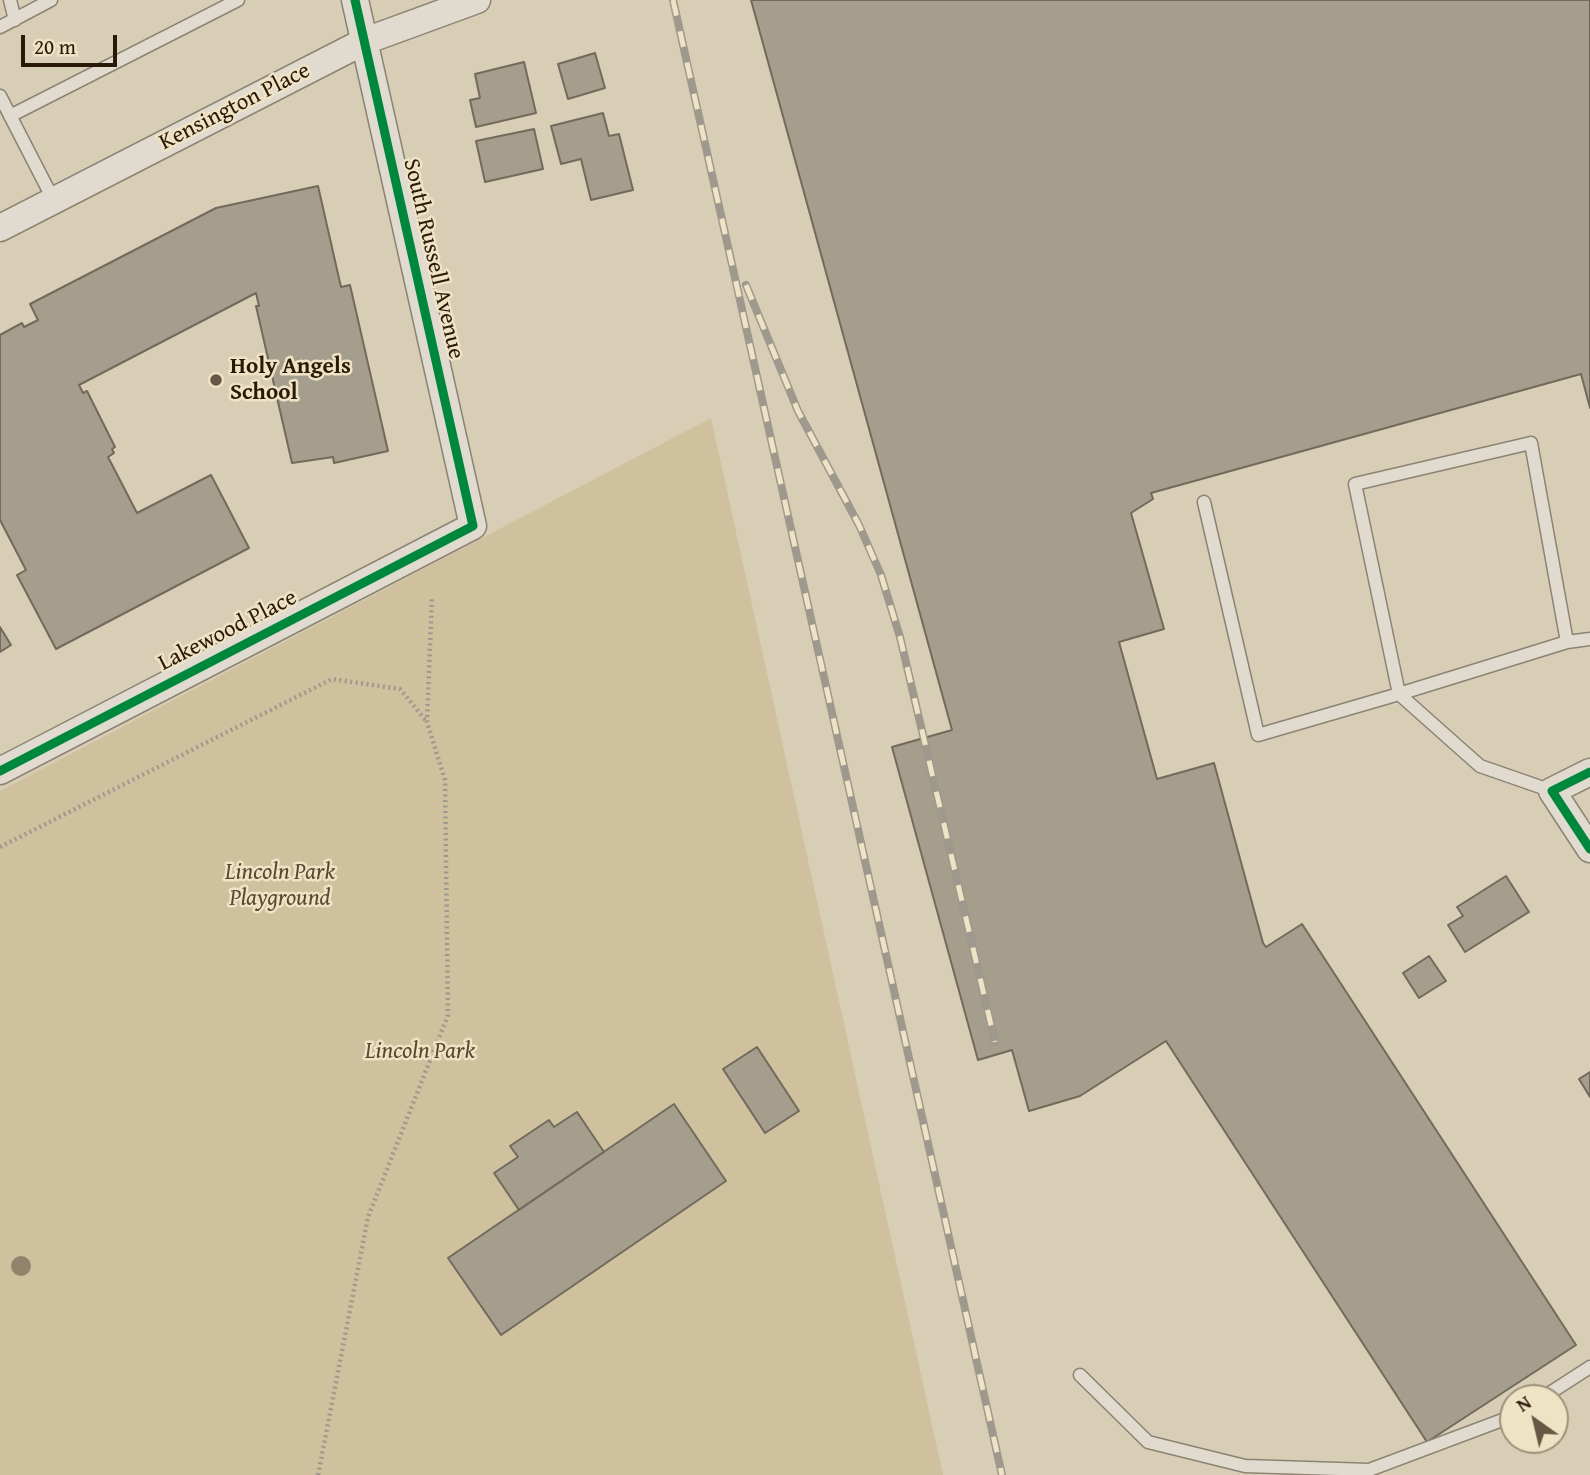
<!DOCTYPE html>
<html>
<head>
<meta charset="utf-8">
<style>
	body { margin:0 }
	#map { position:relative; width:1590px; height:1475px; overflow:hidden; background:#d8ceb5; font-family:"Gentium Book Plus",serif }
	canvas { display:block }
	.north { position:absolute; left:1499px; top:1384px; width:70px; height:70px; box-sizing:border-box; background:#efe3c5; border:2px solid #a0927a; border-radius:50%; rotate:326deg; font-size:19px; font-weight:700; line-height:28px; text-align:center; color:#2a1909 }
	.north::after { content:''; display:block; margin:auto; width:24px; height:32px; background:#675845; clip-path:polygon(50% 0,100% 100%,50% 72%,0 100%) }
	.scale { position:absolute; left:21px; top:35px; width:96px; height:32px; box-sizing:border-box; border:4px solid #2a1909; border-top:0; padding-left:9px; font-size:21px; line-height:24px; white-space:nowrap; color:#2a1909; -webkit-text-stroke:5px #efe3c5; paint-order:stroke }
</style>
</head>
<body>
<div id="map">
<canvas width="1590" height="1475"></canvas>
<div class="north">N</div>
<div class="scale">20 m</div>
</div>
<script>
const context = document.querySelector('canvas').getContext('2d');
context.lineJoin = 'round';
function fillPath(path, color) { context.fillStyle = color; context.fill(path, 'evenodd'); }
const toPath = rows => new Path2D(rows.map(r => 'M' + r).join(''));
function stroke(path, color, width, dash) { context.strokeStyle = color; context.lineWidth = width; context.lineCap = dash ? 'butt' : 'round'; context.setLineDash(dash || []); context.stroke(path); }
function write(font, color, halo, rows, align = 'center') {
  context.font = font + ' "Gentium Book Plus",serif'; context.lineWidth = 5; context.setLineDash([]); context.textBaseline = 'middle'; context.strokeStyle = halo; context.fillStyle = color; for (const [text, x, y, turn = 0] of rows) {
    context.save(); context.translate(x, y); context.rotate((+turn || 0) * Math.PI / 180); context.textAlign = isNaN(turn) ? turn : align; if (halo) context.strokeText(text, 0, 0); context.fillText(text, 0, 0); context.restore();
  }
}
const green = toPath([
	[711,418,943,1475,0,1475,0,791]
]);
const building = toPath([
	[751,0,1590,0,1590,408,1581,374,1151,493,1153,499,1131,513,1164,629,1119,642,1157,779,1214,763,1263,943,1266,947,1302,924,1576,1345,1427,1442,1166,1041,1080,1096,1029,1111,1012,1050,978,1060,892,747,952,730,751,0],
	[595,53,605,88,568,99,558,64,595,53],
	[524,62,536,113,476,127,470,100,480,98,475,74,524,62],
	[603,113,609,136,619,134,633,190,591,200,581,159,561,164,551,126,603,113],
	[534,129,543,169,485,182,476,141,534,129],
	[318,186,341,287,350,285,388,451,334,463,333,457,292,463,256,306,259,306,256,293,79,385,83,393,87,391,115,447,112,449,114,453,108,457,137,513,211,475,249,548,56,649,17,575,26,570,0,520,0,335,22,323,24,327,38,320,30,304,216,208,318,186],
	[0,627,11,645,0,652,0,627],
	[1506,876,1529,912,1465,952,1448,925,1463,916,1457,907,1506,876],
	[1429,956,1446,981,1419,998,1403,973,1429,956],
	[757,1047,799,1111,765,1133,723,1069,757,1047],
	[1590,1072,1590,1097,1579,1079,1590,1072],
	[674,1104,726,1181,501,1335,448,1258,674,1104],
	[577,1112,604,1152,519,1210,494,1173,518,1157,510,1146,549,1120,554,1127,577,1112]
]);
const path = toPath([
	[0,847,332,679,400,689,427,722],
	[318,1475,368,1217,448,1015,445,780,427,722,432,596]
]);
const lane = toPath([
	[10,0,15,20],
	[0,27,51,0],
	[0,96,54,201],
	[10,116,238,0],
	[1531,443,1567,642,1399,694,1355,484,1531,443],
	[1204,502,1258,735,1399,694,1480,766,1552,791],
	[1567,642,1590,639],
	[1080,1375,1148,1442,1245,1466,1369,1470,1513,1416],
	[1542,1398,1590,1367]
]);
const street = toPath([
	[0,228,365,41,477,0],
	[0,771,473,526,355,0],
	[1590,772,1552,791,1590,849]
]);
const rail = toPath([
	[673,0,1002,1475],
	[746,285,798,411,859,525,881,575,900,637,995,1042]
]);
const cycleway = toPath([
	[0,771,473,526,355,0],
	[1590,772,1552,791,1590,849]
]);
const trees = [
	[21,1266]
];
const markers = [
	[216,380,7,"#675845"]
];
const streetNames = [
	["Kensington Place",235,107,-27],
	["South Russell Avenue",433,259,77],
	["Lakewood Place",228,631,-27]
];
const poiNames = [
	["Holy Angels",230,367],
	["School",230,393]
];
const parkNames = [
	["Lincoln Park",280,873],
	["Playground",280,899],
	["Lincoln Park",420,1052]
];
fillPath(green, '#cfc09e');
fillPath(building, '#a59e8c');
stroke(building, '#726a5c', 2);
stroke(lane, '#8b8373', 15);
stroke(street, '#8b8373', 29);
stroke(path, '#9e988d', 4.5, [2, 3.5]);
stroke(lane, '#e0dbce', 12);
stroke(street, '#e0dbce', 26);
stroke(rail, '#9e988d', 8);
stroke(rail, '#efe3c5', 5, [16]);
stroke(cycleway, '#00873e', 9);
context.fillStyle = '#92846c';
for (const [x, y] of trees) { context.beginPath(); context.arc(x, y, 10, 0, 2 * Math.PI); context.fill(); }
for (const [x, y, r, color] of markers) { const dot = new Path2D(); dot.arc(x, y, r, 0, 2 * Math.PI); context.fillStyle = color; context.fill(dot); stroke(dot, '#efe3c5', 2.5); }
write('23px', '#2a1909', '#efe3c5', streetNames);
write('bold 23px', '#2a1909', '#efe3c5', poiNames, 'left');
write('italic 23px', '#594830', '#efe3c5', parkNames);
</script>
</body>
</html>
